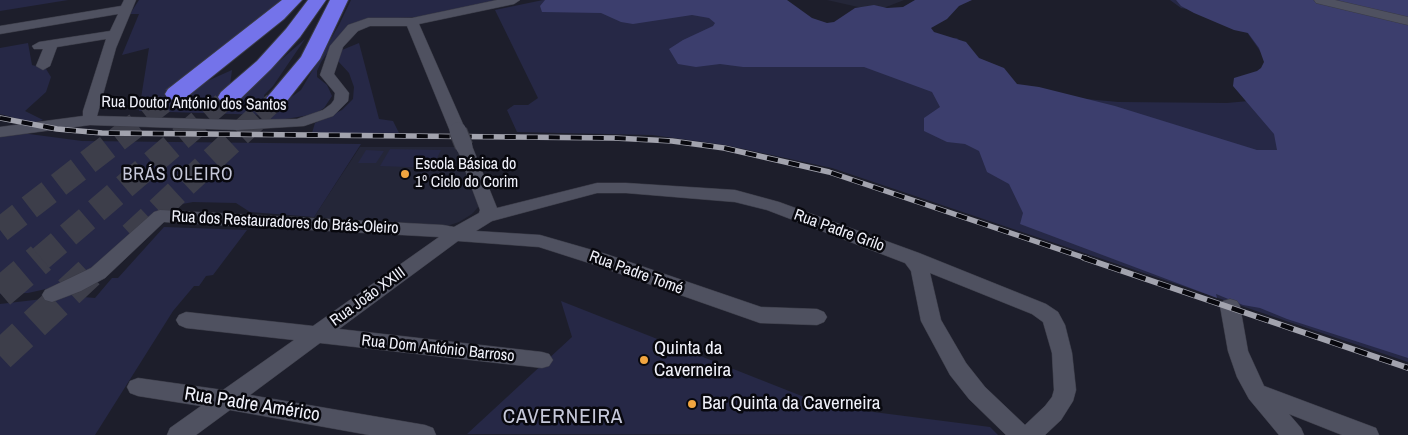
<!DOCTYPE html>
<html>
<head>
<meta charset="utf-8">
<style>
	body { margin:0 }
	canvas { display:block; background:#1d1e2b }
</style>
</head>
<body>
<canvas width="1408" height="435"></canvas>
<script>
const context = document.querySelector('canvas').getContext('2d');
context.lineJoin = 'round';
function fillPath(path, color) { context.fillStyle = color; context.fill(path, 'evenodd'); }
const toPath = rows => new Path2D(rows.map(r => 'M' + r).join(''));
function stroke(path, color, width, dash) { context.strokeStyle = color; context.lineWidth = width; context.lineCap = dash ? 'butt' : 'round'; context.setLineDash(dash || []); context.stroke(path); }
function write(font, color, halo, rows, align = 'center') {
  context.font = font + ' "Archivo Narrow",sans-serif'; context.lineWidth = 5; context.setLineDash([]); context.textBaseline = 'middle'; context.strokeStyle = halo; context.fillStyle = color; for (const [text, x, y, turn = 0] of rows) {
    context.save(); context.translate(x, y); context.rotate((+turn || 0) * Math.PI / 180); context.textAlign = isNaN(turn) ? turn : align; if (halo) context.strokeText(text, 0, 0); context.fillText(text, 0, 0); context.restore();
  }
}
const built = toPath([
	[827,0,904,0,876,11],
	[360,147,456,147,480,201,479,206,472,214,459,222,447,226,314,217]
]);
const green = toPath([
	[0,0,68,0,0,11],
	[139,0,286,0,194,87,232,70,230,85,239,96,305,39,273,86,264,95,266,103,274,104,290,98,301,90,339,25,351,0,498,0,422,17,377,19,332,46,321,62,317,71,317,77,327,85,332,96,324,108,315,114,280,120,266,120,265,115,139,111,149,48,122,55,139,14,130,14],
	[543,0,782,0,815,23,841,34,957,38,1001,91,1118,102,1227,103,1292,97,1244,28,1206,12,1181,8,1170,0,1294,0,1408,30,1408,362,832,168,725,145,652,135,517,132,507,110,514,105,528,105,538,98,495,10],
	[28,43,32,65,46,69,51,77,46,92,25,111,43,120,34,123,0,114,0,48],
	[359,43,379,119,393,121,399,133,312,133,315,123,342,110,353,99,354,87,349,73,338,61,342,50],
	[14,132,82,141,361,144,314,217,250,212,236,203,193,202,177,205,164,208,154,214,95,266,64,285,28,293,0,294,0,136],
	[390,149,441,150,432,168,380,166],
	[366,150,384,151,376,163,358,163],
	[164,227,247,230,213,275,206,276,199,286,194,286,173,311,95,435,0,435,0,304,60,297,74,290,83,297,95,298,112,278,118,278],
	[561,301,827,406,990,427,998,435,467,434,572,337]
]);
const forest = toPath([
	[545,0,787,0,812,18,827,23,834,22,855,8,874,5,887,8,903,7,915,0,972,0,959,6,947,19,931,28,934,32,966,42,979,58,1004,68,1017,84,1039,87,1115,106,1257,150,1277,150,1274,134,1233,86,1234,78,1257,71,1261,68,1264,62,1259,48,1248,33,1234,30,1194,13,1181,6,1176,0,1408,0,1408,358,1287,319,1260,308,1243,305,1216,294,1217,298,1020,224,1023,213,1009,184,987,172,979,151,965,144,947,142,924,131,924,118,940,107,932,92,864,67,743,67,720,64,696,67,678,64,669,49,683,40,713,26,715,23,709,18,692,15,633,24,621,22,601,13,542,12,540,6]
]);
const highwayTunnelFar2 = toPath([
	[148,116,176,94],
	[207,116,229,97],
	[259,116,275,101]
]);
const highwayTunnelFar1 = toPath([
	[0,230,149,115],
	[131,235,260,115],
	[40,259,208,115]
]);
const highwayTunnel = toPath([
	[0,293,41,258],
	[0,356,89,273]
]);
const minor = toPath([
	[124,0,136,0,116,48,97,116,237,120,297,119,323,110,331,104,334,100,335,93,320,75,330,46,348,25,368,18,412,18,497,0,520,0,514,4,419,24,466,131,463,134,458,136,453,134,450,131,407,26,370,26,358,31,343,47,334,74,349,93,348,101,333,116,304,126,237,130,90,125,0,137,0,127,83,116,83,111,106,39,57,47,50,66,43,70,36,66,43,49,34,49,32,46,39,42,110,31,118,14,0,34,0,26,121,6,124,0],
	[1314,0,1335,0,1408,17,1408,25,1316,3,1314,0],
	[464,141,470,143,472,146,497,208,597,183,626,183,735,190,779,202,919,253,1046,304,1058,312,1065,325,1072,353,1076,390,1073,401,1061,420,1045,435,1006,435,969,399,950,375,921,321,911,271,905,263,767,210,735,202,626,193,597,193,492,221,476,231,540,235,606,254,761,307,817,309,824,312,827,317,824,322,817,325,760,323,592,264,539,247,458,241,339,329,542,352,549,354,553,360,549,366,542,368,320,343,250,395,425,425,433,428,436,435,369,435,230,410,196,435,167,435,170,428,201,406,138,396,130,393,127,387,130,381,138,378,223,390,294,340,186,328,179,325,176,320,179,315,186,312,313,326,439,237,164,222,105,278,81,291,52,302,45,300,42,295,45,290,91,268,154,212,160,210,443,225,454,227,479,213,480,210,456,146,458,143,464,141],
	[930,273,1032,314,1043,322,1052,353,1054,390,1052,397,1045,406,1025,425,985,387,966,363,941,320,930,273],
	[1230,299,1237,301,1240,306,1248,351,1264,386,1376,428,1379,435,1342,435,1289,414,1301,428,1304,435,1279,435,1249,399,1237,377,1228,351,1220,306,1223,301,1230,299]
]);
const highway = toPath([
	[282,0,302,0,284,19,184,99,176,100,168,99,165,94,168,89,282,0],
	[308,0,326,0,300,37,271,69,237,102,229,104,221,102,218,97,221,92,257,61,286,29,308,0],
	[330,0,348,0,320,59,283,106,275,108,267,106,264,101,301,57,330,0]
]);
const railFar1 = toPath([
	[0,118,57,129,102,133,614,138,672,141,724,148,829,172,1088,259]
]);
const rail = toPath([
	[1084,258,1408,368]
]);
const minorBridge = toPath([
	[458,131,464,146]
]);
const markers = [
	[405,174,5,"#f1a540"],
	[644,360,5,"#f1a540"],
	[692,404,5,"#f1a540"]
];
const streetNames = [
	["Rua Doutor António dos Santos",194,104,1],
	["Rua dos Restauradores do Brás-Oleiro",285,223,3],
	["Rua Padre Grilo",839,231,20],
	["Rua Padre Tomé",636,273,20],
	["Rua João XXIII",368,297,-36],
	["Rua Dom António Barroso",438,349,6]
];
const poiNames = [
	["Escola Básica do",415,165],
	["1º Ciclo do Corim",415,183]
];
const neighbourhoodNames = [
	["BRÁS OLEIRO",178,175]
];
const nearPoinames = [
	["Quinta da",654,349],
	["Caverneira",654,371],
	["Bar Quinta da Caverneira",702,404]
];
const nearStreetnames = [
	["Rua Padre Américo",252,405,9]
];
const nearNeighbourhoodnames = [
	["CAVERNEIRA",563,417]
];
fillPath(built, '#242638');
fillPath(green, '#262846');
fillPath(forest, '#3c3e6d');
stroke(highwayTunnelFar2, '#3d3e4a', 20, [20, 10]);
stroke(highwayTunnelFar1, '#3d3e4a', 25, [25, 12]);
stroke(highwayTunnel, '#3d3e4a', 31, [31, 16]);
stroke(minor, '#3a3b46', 1);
stroke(highway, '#3a3b46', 2);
fillPath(minor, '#4f5160');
fillPath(highway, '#7473ea');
stroke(railFar1, '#a2a3ae', 5.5);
stroke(rail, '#a2a3ae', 6);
stroke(railFar1, '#08080e', 4, [11]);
stroke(rail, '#08080e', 4.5, [13]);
stroke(minorBridge, '#3a3b46', 19, []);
stroke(minorBridge, '#4f5160', 17);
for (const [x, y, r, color] of markers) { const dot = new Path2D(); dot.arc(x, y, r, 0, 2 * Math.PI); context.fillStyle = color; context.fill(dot); stroke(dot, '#08080e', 2); }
write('16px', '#f0f1fa', '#08080e', streetNames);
write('16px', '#f0f1fa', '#08080e', poiNames, 'left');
context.letterSpacing = '1px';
write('18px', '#c6c8d9', '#08080e', neighbourhoodNames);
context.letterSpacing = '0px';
write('19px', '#f0f1fa', '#08080e', nearPoinames, 'left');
write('19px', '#f0f1fa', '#08080e', nearStreetnames);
context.letterSpacing = '1px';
write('21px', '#c6c8d9', '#08080e', nearNeighbourhoodnames);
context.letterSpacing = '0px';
</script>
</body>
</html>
